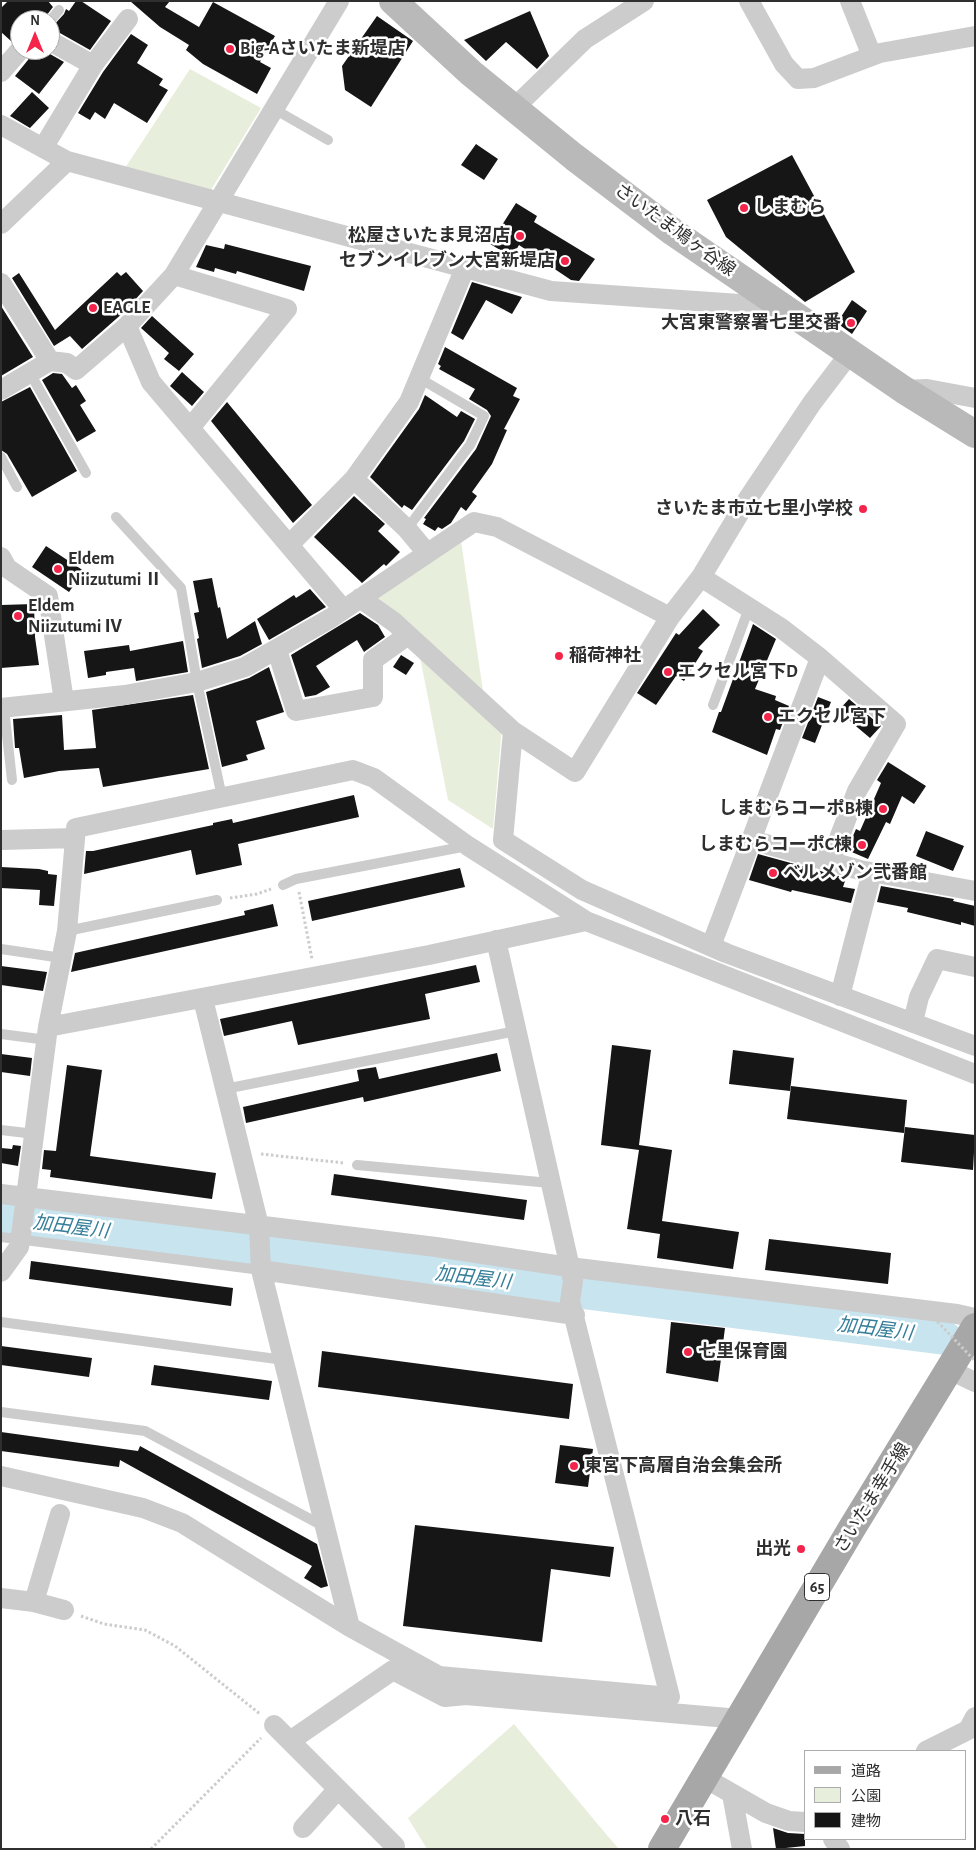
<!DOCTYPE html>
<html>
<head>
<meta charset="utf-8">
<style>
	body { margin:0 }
	#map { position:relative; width:976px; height:1850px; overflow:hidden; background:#fff; font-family:"Alegreya Sans","Noto Sans JP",sans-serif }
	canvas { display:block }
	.frame { position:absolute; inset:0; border:2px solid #2f2f2f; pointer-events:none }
	.legend { position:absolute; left:804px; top:1750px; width:162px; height:90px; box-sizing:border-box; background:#fff; border:1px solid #acacac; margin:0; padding:6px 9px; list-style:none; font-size:15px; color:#2f2f2f }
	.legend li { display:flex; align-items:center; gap:10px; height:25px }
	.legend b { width:25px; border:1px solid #acacac }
	.north { position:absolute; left:10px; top:10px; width:50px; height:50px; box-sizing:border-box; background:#fff; border:1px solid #acacac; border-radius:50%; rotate:0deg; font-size:14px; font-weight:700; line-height:20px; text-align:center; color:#2f2f2f }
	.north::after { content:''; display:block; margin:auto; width:18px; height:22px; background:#f4244a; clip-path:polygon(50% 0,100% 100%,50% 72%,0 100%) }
</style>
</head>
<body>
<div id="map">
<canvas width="976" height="1850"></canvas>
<div class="frame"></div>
<ul class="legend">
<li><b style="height:6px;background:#a7a7a7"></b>道路</li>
<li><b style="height:14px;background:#e8eedc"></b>公園</li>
<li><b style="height:14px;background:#161616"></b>建物</li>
</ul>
<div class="north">N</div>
</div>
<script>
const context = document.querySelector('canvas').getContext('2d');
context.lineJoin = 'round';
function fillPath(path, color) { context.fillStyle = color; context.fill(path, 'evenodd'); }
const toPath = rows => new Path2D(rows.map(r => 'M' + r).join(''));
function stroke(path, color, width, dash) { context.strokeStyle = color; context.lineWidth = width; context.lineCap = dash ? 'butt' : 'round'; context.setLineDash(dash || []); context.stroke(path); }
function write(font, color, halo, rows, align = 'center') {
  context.font = font + ' "Alegreya Sans","Noto Sans JP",sans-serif'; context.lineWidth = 5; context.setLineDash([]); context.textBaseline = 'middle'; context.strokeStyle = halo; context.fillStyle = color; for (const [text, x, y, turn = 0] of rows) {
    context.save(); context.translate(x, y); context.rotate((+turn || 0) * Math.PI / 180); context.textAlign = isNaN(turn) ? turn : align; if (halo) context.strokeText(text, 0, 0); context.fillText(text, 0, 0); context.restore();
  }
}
const green = toPath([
	[190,69,261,108,211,190,125,168],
	[460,534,483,691,370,595],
	[419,652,502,727,493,829,448,800],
	[514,1724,606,1834,619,1849,427,1849,408,1818]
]);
const river = toPath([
	[1,1218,945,1338]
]);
const building = toPath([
	[8,1,48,1,53,7,43,20,34,14,29,20,20,20,20,32,11,41,1,32,1,8],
	[76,1,81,1,111,21,90,50,51,28,64,14,66,9,69,11],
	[130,1,170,1,165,7,199,27,213,2,275,36,260,62,271,68,257,94,203,64,186,50,189,45,160,27],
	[530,11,549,56,537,69,506,42,486,61,464,40],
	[377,16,413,41,371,107,345,90,342,66],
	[131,34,148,45,137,63,163,79,159,85,168,90,147,123,114,103,105,119,95,112,90,120,78,113,103,72],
	[36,50,43,50,64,62,39,94,15,76],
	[32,92,49,108,30,128,10,116],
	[476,144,498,159,484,180,461,165],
	[792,155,855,272,805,302,726,237,707,200],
	[516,203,537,216,534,222,595,259,579,281,571,280,519,245,512,257,490,244],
	[225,244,311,266,304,291,237,271,236,274,215,268,214,272,196,267,206,245,224,249],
	[117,272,121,276,126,272,143,291,124,312,82,349,70,336,54,346,12,278,19,273,55,330],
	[472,282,522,297,512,314,486,300,463,340,451,333],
	[852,300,867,311,852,334,837,323],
	[1,306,33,357,1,376],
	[152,316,194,354,179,371,164,359,169,353,141,328],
	[445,347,517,388,513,396,520,399,504,429,507,430,492,464,472,492,477,496,466,511,461,507,451,523,442,529,438,527,435,531,423,524,426,519,424,518,476,449,491,416,487,410,469,399,475,389,439,369,441,366,438,364],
	[182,372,204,392,192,406,170,386],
	[53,373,62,374,72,388,76,385,86,401,80,405,96,431,77,442,42,380],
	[30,387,77,471,32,497,7,454,1,450,1,402],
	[425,395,457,417,461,411,475,419,464,441,412,510,404,505,402,508,370,477,419,409],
	[227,402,312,505,293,523,211,421],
	[354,496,385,524,378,531,400,552,386,566,384,564,362,583,314,537],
	[46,546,84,571,69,592,32,567],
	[212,578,218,608,220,607,227,639,255,621,262,644,240,656,202,668,197,639,199,638,194,613,199,612,193,581],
	[310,589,326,607,269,640,257,619,294,595,296,598],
	[34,604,35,637,39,665,1,668,1,605],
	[703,609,720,625,698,648,703,651,684,681,676,676,656,705,637,693,676,633,679,635],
	[360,613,378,625,385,637,364,652,357,640,316,666,330,687,316,695,305,697,291,655],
	[753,624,776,639,755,689,776,696,775,700,789,706,780,730,776,729,767,755,712,732,719,712,721,712],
	[183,641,188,672,136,681,134,668,106,672,106,675,88,678,84,651,129,645,130,651],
	[401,655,414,663,406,675,393,667],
	[269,667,284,712,256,721,265,749,246,755,248,760,222,767,206,692,249,678],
	[193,695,209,769,103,787,99,768,59,771,24,778,19,748,15,748,13,719,62,715,64,750,96,748,92,710],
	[818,697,831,702,815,743,802,738],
	[849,699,881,726,870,738,838,711],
	[888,762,926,786,914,804,902,796,890,824,886,822,868,859,847,850,856,829,860,831,881,783,877,780],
	[354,795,359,817,238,844,242,865,196,875,191,850,84,874,86,851,93,851,213,825,213,823,232,819,233,823],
	[926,831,964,846,953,871,916,856],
	[758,854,846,878,843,887,855,889,851,903,792,890,791,892,749,880],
	[1,867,39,869,48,871,48,874,57,875,54,906,39,905,40,890,1,888],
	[460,868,465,887,312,921,308,901],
	[881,886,954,899,953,901,975,906,975,926,961,922,961,925,907,912,908,908,877,902],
	[273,904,278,926,71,972,75,953,245,915,244,911],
	[476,965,480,982,425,994,430,1019,298,1045,292,1021,224,1036,220,1019],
	[1,966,47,972,43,991,1,985],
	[612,1045,651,1050,639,1145,672,1150,662,1221,739,1232,733,1269,657,1258,660,1234,627,1229,639,1150,601,1145],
	[733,1050,794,1058,790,1091,729,1084],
	[497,1053,501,1071,364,1102,363,1097,246,1123,243,1107,359,1081,357,1070,376,1067,379,1079],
	[1,1054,32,1058,30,1076,1,1072],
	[67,1065,102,1070,90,1156,216,1173,212,1199,50,1177,51,1170,42,1169,44,1150,56,1151],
	[791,1086,907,1100,904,1133,787,1119],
	[905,1127,975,1135,973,1170,901,1162],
	[13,1145,21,1146,18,1166,1,1163,1,1148,12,1149],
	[334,1174,527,1200,524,1220,331,1195],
	[769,1239,891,1253,888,1284,765,1270],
	[31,1261,233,1288,231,1306,29,1279],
	[671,1322,725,1328,718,1382,666,1373],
	[1,1346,92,1358,89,1377,1,1365],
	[322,1351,573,1384,569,1419,318,1387],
	[154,1365,272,1381,269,1400,151,1385],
	[1,1432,138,1451,140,1446,317,1544,328,1586,321,1588,304,1578,312,1566,120,1460,119,1467,1,1451],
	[560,1445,593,1449,588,1487,555,1483],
	[415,1525,614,1547,610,1577,551,1569,542,1642,403,1626],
	[773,1828,788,1833,805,1834,805,1846,776,1849]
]);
const path = toPath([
	[299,892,312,959],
	[230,898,257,894,271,889],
	[261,1154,344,1163],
	[81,1616,104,1624,145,1630,175,1646,260,1714],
	[151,1849,261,1738]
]);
const lane = toPath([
	[50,21,59,10],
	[274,109,328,140],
	[30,373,86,473],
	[1,457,17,487],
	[116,517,181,588,197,682,222,797],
	[407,529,470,445,484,416,419,378],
	[713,705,749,608],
	[4,708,12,780],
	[283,885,296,879,467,846],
	[67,931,217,900],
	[1,949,62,958],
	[1,1034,47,1040],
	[225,1089,516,1031],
	[1,1130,35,1134],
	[357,1165,550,1183],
	[1,1237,261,1270],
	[1,1322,284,1360],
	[1,1412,145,1431,325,1527]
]);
const street = toPath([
	[749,1,784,64,798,79,814,78,880,53,975,36],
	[850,1,872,56],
	[50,41,93,65],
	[1,72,20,50],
	[514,108,585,39,644,1],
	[1,125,67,161,551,291,783,307],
	[43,148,93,65,128,19],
	[1,224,67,161],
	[174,275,287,309,190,428],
	[1,283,50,361],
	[127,326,151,382,343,609],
	[1,390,50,361,67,363,76,370,127,326,174,275,339,1],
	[904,390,927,389,975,398],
	[354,479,407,529,427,553],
	[289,545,354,479,409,402,465,268],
	[1,557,7,568,48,596,64,701],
	[701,577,781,628,820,658,896,724,857,791,830,862],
	[360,598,394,622,513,731,503,840,582,890,726,953,975,1046],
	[277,650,296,711,373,697,373,660,408,635],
	[1,708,125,695,197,682,245,667,331,618,474,522,497,527,670,617,701,577,749,497,812,403,850,353],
	[513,731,575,772,670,617],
	[1,840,75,838],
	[751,840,860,870,975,891],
	[711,946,820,658],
	[840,996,872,872],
	[203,999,259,1226,261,1270,350,1627],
	[913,1022,919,997,937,959,975,967],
	[48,1027,429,955,586,921],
	[1,1194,436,1247,569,1267,957,1314,975,1318],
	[261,1270,575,1315],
	[1,1272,19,1247,22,1228,48,1027,67,931,76,828,353,770,374,778,468,846,586,921,975,1074],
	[950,1370,975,1382],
	[1,1476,143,1508,182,1523,350,1627,439,1676,670,1697,570,1301,573,1281,496,940],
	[1,1598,34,1602,64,1610],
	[34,1602,60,1514],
	[466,1695,739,1719],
	[274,1725,395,1846],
	[290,1741,393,1670,445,1697,466,1695,465,1683],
	[926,1751,968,1730,975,1717],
	[705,1778,766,1813,789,1821,805,1822],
	[732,1794,742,1849],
	[303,1828,338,1789],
	[833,1839,840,1849]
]);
const secondary = toPath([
	[393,1,471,73,574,157,673,232,904,390,975,434]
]);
const primary = toPath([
	[662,1849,852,1528,975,1327]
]);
const pathBridge = toPath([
	[934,1318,975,1361]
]);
const markers = [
	[230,49,5,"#f4244a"],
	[744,208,5,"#f4244a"],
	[520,236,5,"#f4244a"],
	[565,261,5,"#f4244a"],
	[93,308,5,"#f4244a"],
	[851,323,5,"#f4244a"],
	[863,509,5,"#f4244a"],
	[58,569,5,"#f4244a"],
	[18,616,5,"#f4244a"],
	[559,656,5,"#f4244a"],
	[668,672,5,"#f4244a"],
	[768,717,5,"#f4244a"],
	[883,809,5,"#f4244a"],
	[862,845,5,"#f4244a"],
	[773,873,5,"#f4244a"],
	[688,1352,5,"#f4244a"],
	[574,1466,5,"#f4244a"],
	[801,1549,5,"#f4244a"],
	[665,1819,5,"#f4244a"]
];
const shields = [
	[817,1587,25]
];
const shieldNames = [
	["65",817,1587]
];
const poiNames = [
	["Big-Aさいたま新堤店",240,49],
	["しまむら",754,208],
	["松屋さいたま見沼店",510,236,"right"],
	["セブンイレブン大宮新堤店",555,261,"right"],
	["EAGLE",103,308],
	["大宮東警察署七里交番",841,323,"right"],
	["さいたま市立七里小学校",853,509,"right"],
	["Eldem",68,559],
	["Niizutumi Ⅱ",68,580],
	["Eldem",28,606],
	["Niizutumi Ⅳ",28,627],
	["稲荷神社",569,656],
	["エクセル宮下D",678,672],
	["エクセル宮下",778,717],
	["しまむらコーポB棟",873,809,"right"],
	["しまむらコーポC棟",852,845,"right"],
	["ベルメゾン弐番館",783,873],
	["七里保育園",698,1352],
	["東宮下高層自治会集会所",584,1466],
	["出光",791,1549,"right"],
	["八石",675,1819]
];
const streetNames = [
	["さいたま鳩ヶ谷線",675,230,36],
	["さいたま幸手線",872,1498,-58]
];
const waterNames = [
	["加田屋川",71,1227,7],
	["加田屋川",473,1278,7],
	["加田屋川",875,1329,7]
];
fillPath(green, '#e8eedc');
stroke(river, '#c7e4ef', 34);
fillPath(building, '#161616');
stroke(path, '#ccc', 3, [2.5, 2.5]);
stroke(lane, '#ccc', 10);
stroke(street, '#ccc', 20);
stroke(secondary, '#b9b9b9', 28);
stroke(primary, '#a7a7a7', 28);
stroke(pathBridge, '#ccc', 3, [2.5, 2.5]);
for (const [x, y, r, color] of markers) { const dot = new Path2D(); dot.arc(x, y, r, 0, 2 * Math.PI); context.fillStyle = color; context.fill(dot); stroke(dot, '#fff', 2); }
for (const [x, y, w] of shields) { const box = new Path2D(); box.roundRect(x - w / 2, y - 13.5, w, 27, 4); context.fillStyle = '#fff'; context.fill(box); stroke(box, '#2f2f2f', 1); }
write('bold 16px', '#2f2f2f', null, shieldNames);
write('bold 18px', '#2f2f2f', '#fff', poiNames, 'left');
write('18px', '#2f2f2f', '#fff', streetNames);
write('italic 19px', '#367e99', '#fff', waterNames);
</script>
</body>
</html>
